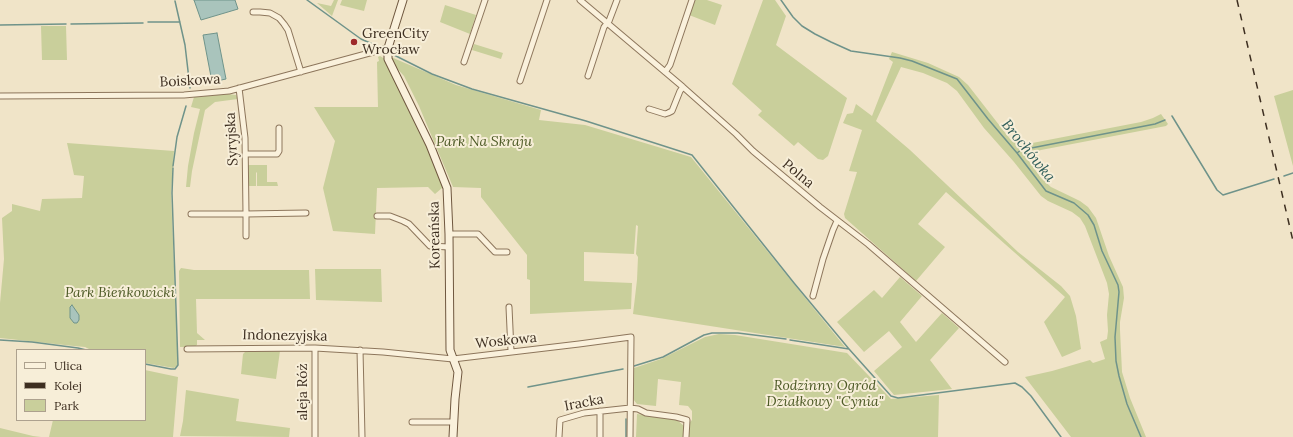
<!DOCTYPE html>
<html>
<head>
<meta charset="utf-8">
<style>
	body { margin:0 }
	#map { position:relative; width:1293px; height:437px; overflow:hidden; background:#f0e4c8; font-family:Lora,serif }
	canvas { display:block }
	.legend { position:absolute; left:16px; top:349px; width:130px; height:72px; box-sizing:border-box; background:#f7eed8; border:1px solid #ada18e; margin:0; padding:5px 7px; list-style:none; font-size:12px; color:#3d2e20 }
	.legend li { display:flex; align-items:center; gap:8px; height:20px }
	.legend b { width:20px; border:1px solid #ada18e }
</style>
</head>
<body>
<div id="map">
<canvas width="1293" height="437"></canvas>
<ul class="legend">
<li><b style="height:5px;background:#faf1dc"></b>Ulica</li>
<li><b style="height:5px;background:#3d2e20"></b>Kolej</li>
<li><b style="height:11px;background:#c9cf9b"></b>Park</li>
</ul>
</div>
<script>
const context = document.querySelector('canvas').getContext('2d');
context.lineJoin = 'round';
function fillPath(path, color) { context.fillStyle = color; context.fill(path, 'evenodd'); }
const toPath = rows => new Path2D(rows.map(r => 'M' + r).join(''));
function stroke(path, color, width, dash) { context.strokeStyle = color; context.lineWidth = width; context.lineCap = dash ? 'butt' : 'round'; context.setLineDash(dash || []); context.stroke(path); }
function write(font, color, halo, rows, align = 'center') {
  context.font = font + ' Lora,serif'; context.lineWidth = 4; context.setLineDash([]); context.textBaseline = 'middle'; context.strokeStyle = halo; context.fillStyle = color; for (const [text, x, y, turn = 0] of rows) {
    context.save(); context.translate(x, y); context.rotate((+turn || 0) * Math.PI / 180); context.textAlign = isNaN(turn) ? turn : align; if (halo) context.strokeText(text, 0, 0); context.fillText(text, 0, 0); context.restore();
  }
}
const green = toPath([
	[334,0,338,0,332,16,317,3,331,6],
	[342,0,367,0,364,11,340,5],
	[695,0,707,0,722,5,715,25,689,15],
	[763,0,775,0,786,16,776,45,847,98,828,156,823,160,818,159,798,142,794,146,758,115,762,111,732,84],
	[445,5,476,15,470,34,440,22],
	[41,26,66,26,67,60,42,60],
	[474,44,503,53,501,59,472,50],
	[892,52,928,63,959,77,968,85,1010,139,1022,145,1141,122,1153,118,1161,114,1168,124,1166,126,1041,150,1025,156,1041,178,1051,187,1080,201,1088,207,1096,218,1109,256,1123,287,1124,298,1120,322,1120,330,1122,372,1130,398,1146,437,1071,437,1025,377,1052,371,1090,360,1093,363,1105,359,1100,342,1107,339,1108,331,1107,315,1109,294,1107,283,1085,226,1080,218,1072,212,1048,201,1041,196,1014,162,984,128,957,91,947,83,923,73,901,67,876,121,910,150,1018,252,1061,286,1070,296,1076,316,1081,349,1062,357,1044,322,1065,297,946,192,918,224,945,247,916,281,845,218,844,214,857,172,849,171,862,130,843,123,847,114,853,113,856,104,872,116,893,62,889,59],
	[380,56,385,59,408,104,406,106,416,124,420,129,443,184,442,188,435,194,428,187,377,188,375,234,333,231,323,188,335,141,314,107,378,107,377,62,379,61,378,57],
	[391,57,456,85,541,110,539,120,585,125,691,157,845,347,633,314,637,280,638,257,636,254,638,226,636,225,634,254,584,252,584,281,632,283,631,309,530,314,530,280,527,279,527,255,481,197,481,188,453,187,419,106,404,76,393,64],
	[1293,90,1293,166,1274,96],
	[228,94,236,95,238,99,215,102,205,110,192,171,190,187,186,187,188,166,194,133,200,109,191,107,194,97],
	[67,143,174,151,171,193,178,365,174,368,145,363,145,350,91,350,85,347,74,346,0,338,0,303,4,259,2,218,12,211,12,204,40,211,42,199,82,198,84,176,74,175],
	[248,165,267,165,267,182,277,182,278,186,257,186,257,173,256,172,256,186,249,186],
	[181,268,194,270,309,270,310,299,196,299,197,333,205,340,197,340,197,345,194,347,180,347,179,271],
	[315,269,381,269,382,302,316,300],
	[900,277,922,296,900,322,916,342,942,313,959,328,930,360,952,389,894,395,874,371,902,347,889,331,864,352,837,322,874,290,882,298],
	[719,334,735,335,847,353,891,399,939,395,938,437,687,437,688,424,692,420,692,411,688,406,679,405,681,382,658,379,656,406,637,404,633,399,634,376,631,376,631,369,661,359,705,337],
	[247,350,280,351,276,379,241,374,243,354],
	[145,370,178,377,173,437,49,437,53,420,145,420],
	[186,390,239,399,236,421,290,428,289,437,180,436,183,421],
	[637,414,676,419,684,426,683,437,636,437],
	[0,428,33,436,41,437,0,437]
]);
const water = toPath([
	[194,0,235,0,238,9,201,20,194,0],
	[217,33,226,79,212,82,203,35,217,33],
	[72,305,79,315,79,320,77,323,74,323,70,318,70,307,72,305]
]);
const stream = toPath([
	[307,0,361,39,377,46],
	[781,0,793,17,802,26,815,34,831,42,851,51,900,58,912,61,957,79,988,119,1017,153,1046,191,1074,203,1088,215,1094,225,1102,251,1118,285,1119,292,1115,337,1116,361,1119,376,1127,404,1141,437],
	[175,1,185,45,190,88],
	[148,22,180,22],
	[71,24,143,23],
	[0,25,66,24],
	[392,54,432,74,472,89,586,121,692,155,794,283,849,349,891,396,898,398,1015,383,1022,387,1031,396,1061,437],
	[1172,116,1217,190,1223,195,1274,179],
	[1017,153,1021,150,1155,124,1165,120],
	[173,166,177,137,186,106],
	[1284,176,1293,173],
	[0,340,32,342,78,348,86,350],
	[790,340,849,349],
	[145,364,171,369,175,369,178,365,172,193,173,168],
	[634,366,663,357,704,335,712,333,738,333,786,339],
	[528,387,623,369],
	[626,437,626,419]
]);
const street = toPath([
	[580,0,683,87,736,134,753,151,820,207,868,244,1005,362],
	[253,12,260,12,270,13,279,18,284,24,288,30,301,72],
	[464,62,485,0],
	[665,72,670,65,692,0],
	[588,76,604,27,609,21,617,0],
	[520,81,547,0],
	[239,88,245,138,246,214,306,213],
	[0,96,184,95,229,91,388,48],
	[649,109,665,114,668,113,672,111,680,91,683,87],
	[245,154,277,154,279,151,279,128],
	[191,214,246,214,246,236],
	[377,216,390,216,403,221,409,224,430,246,449,247],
	[449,234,478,234,495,252,507,252],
	[813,296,823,259,833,230,837,221],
	[509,307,511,351],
	[315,348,315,437],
	[187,349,315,348,383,352,453,359,579,344,631,337,630,437],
	[360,350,362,437],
	[600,411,600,437],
	[412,422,454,422],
	[559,437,560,420,584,413,630,408,638,409,646,413,676,417,687,420,686,437]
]);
const secondary = toPath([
	[403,0,388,48,388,59,430,145,447,188,449,234,450,350,458,372,455,399,453,437]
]);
const rail = toPath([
	[1237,0,1293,241]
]);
const markers = [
	[354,42,4,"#9e2a2b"]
];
const poiNames = [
	["GreenCity",362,34],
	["Wrocław",362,50]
];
const streetNames = [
	["Boiskowa",190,81,-3],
	["Syryjska",232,139,-93],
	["Polna",798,174,40],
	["Koreańska",435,235,-91],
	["Indonezyjska",285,336,1],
	["Woskowa",506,341,-6],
	["aleja Róż",303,392,-90],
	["Iracka",584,403,-11]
];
const parkNames = [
	["Park Na Skraju",484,142],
	["Park Bieńkowicki",120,293],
	["Rodzinny Ogród",825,386],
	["Działkowy \"Cynia\"",825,402]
];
const waterNames = [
	["Brochówka",1028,151,51]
];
fillPath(green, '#c9cf9b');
fillPath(water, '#a9c4bc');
stroke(water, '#6f938a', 1);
stroke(stream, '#6f938a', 1.5);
stroke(street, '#8d765c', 7);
stroke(secondary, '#6f573f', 9);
stroke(street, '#faf1dc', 5);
stroke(secondary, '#faf1dc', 7);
stroke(rail, '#3d2e20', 1.5, [7, 7]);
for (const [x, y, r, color] of markers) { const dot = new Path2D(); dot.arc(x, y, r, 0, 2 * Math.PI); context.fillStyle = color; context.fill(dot); stroke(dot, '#f7eed8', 1.5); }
write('14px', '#3d2e20', '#f7eed8', poiNames, 'left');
write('14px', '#3d2e20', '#f7eed8', streetNames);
write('italic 14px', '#4d5a26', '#f7eed8', parkNames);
write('italic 15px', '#2f5d5a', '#f7eed8', waterNames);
</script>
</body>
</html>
